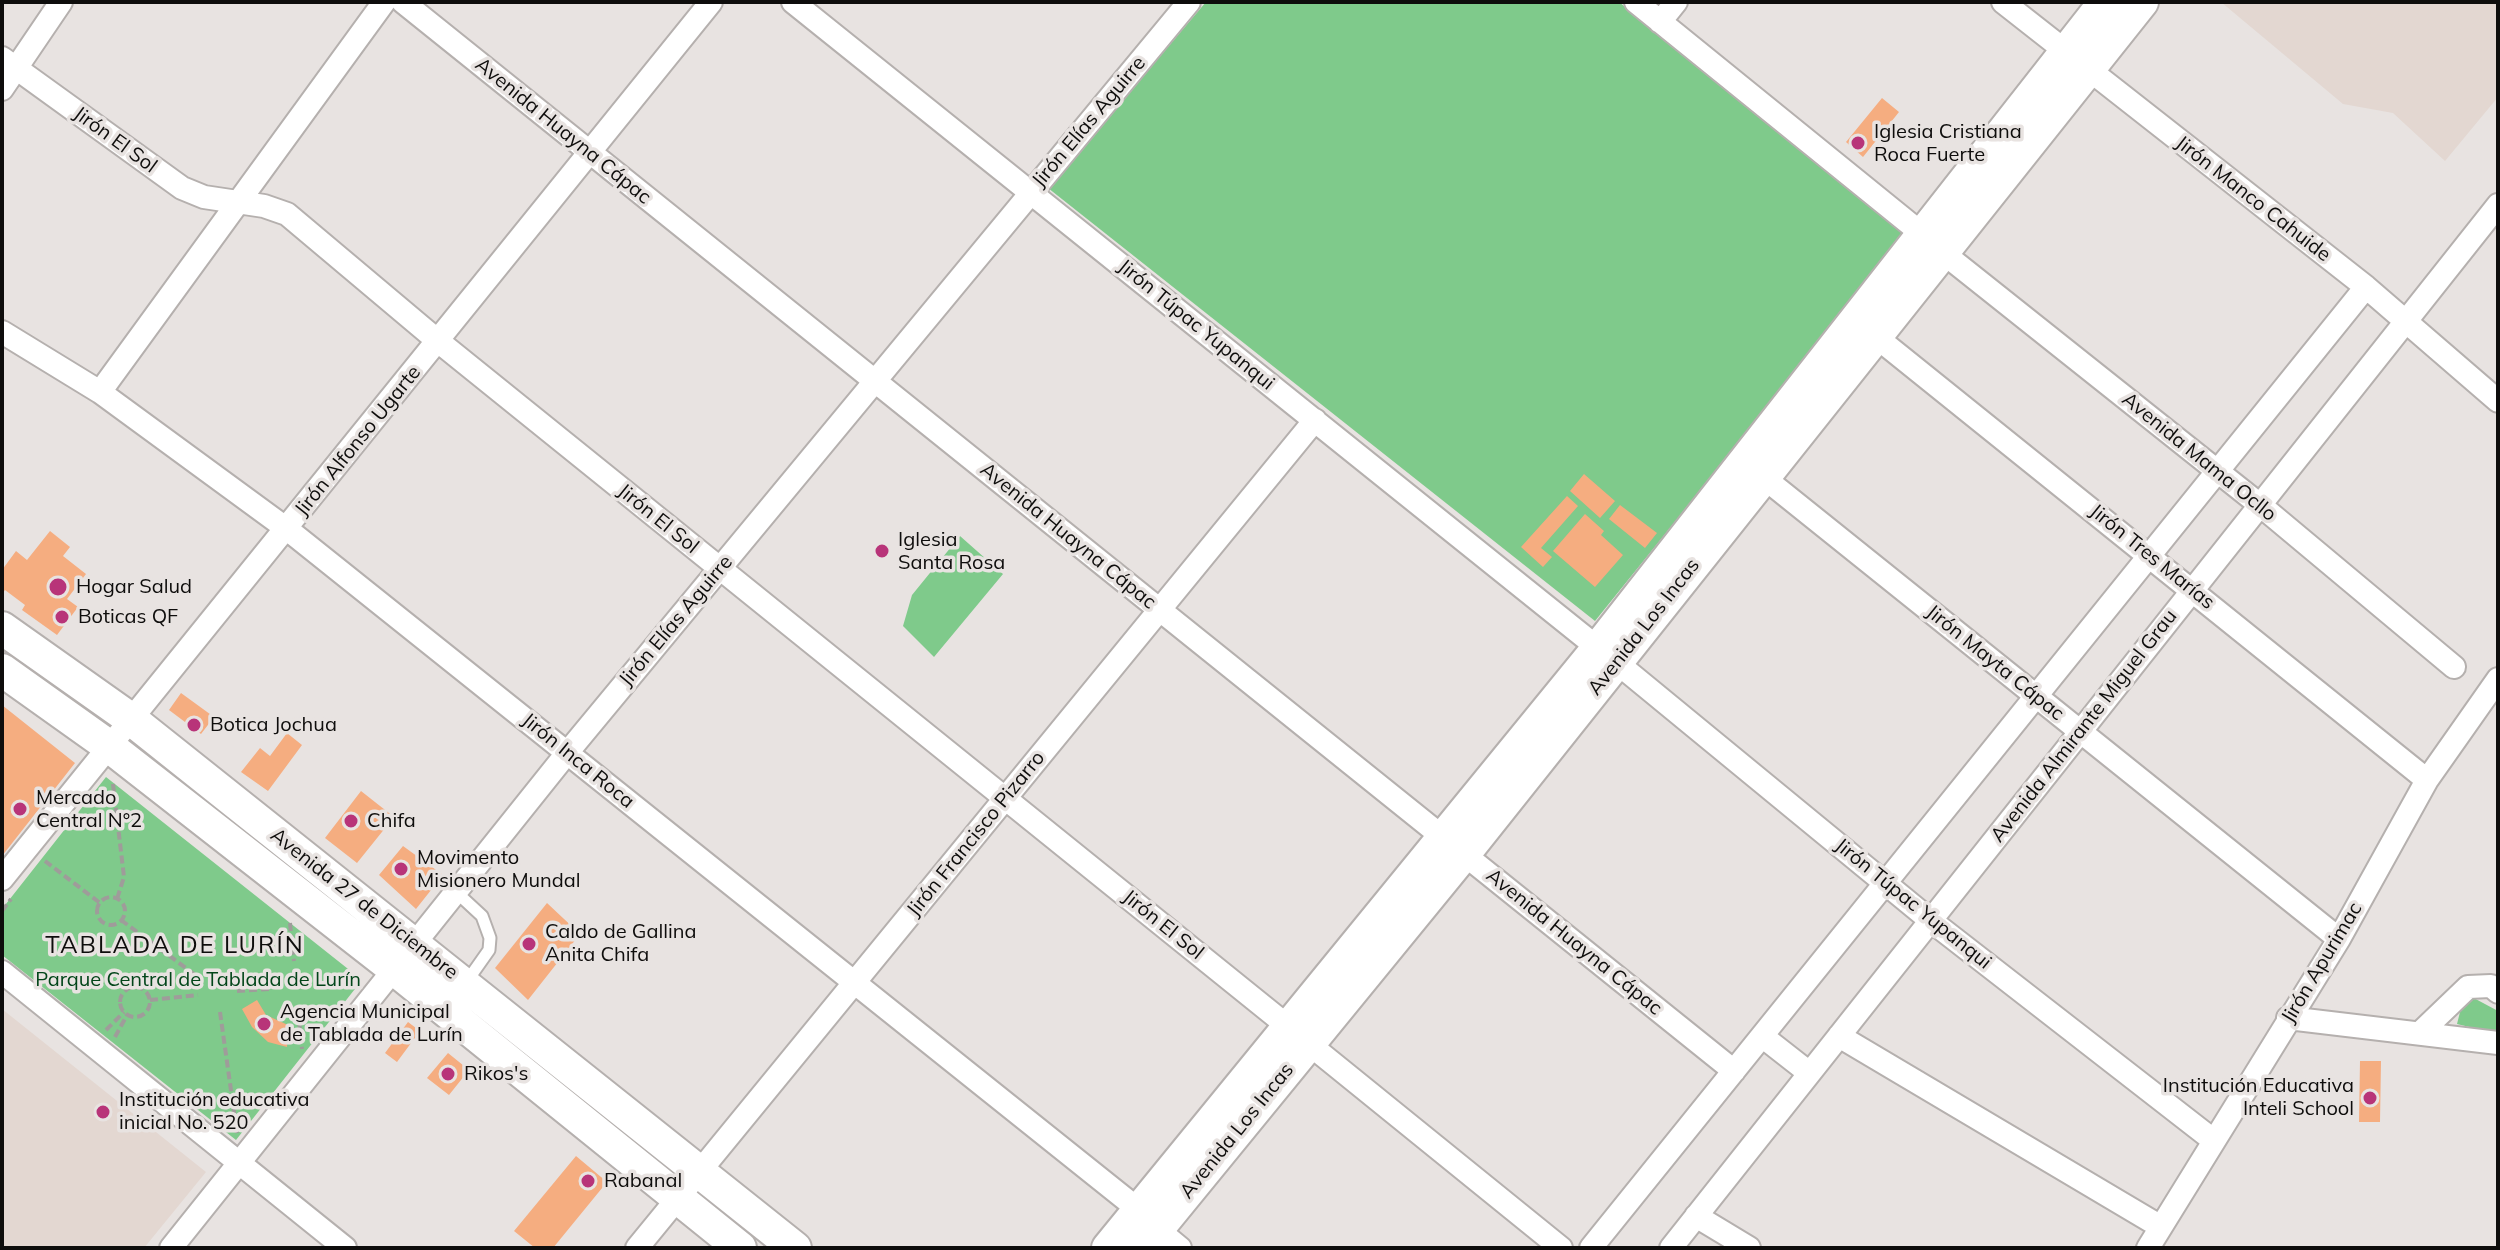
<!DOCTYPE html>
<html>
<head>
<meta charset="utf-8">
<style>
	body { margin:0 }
	#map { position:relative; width:2500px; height:1250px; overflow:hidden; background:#e8e3e1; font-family:Mulish,sans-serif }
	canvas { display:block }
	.frame { position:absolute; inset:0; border:4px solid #0e0d0c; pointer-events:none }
</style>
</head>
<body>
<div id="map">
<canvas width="2500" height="1250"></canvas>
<div class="frame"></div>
</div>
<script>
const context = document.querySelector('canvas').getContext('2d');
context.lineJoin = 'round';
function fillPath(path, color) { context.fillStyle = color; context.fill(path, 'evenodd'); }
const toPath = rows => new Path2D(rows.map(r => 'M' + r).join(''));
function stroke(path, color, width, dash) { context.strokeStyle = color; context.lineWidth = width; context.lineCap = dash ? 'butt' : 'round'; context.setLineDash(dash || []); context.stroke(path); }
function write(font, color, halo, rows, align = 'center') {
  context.font = font + ' Mulish,sans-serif'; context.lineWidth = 7; context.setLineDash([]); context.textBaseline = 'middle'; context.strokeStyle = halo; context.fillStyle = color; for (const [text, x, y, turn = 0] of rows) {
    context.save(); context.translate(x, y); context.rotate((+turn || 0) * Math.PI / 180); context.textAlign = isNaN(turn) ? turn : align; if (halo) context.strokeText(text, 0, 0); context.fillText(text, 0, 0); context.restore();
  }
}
const built = toPath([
	[2221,2,2498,2,2498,97,2445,161,2393,113,2343,104],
	[2,1009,206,1172,144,1248,2,1248]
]);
const green = toPath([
	[1206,2,1619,2,1907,234,1595,621,1048,188],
	[960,536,1003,574,934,657,903,626,912,595],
	[106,777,362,980,236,1140,2,955,2,909],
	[2470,996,2498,1011,2498,1034,2457,1024,2463,1000]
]);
const building = toPath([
	[1882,98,1899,112,1863,157,1846,142],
	[1584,474,1615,501,1600,518,1570,491],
	[1567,496,1578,506,1541,548,1552,557,1543,567,1521,547],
	[1620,505,1657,533,1645,548,1609,519],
	[1585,514,1604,531,1601,535,1623,555,1595,587,1553,551],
	[50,531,70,547,63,556,86,574,67,599,78,607,57,635,22,610,25,605,5,590,2,594,2,570,16,551,27,560],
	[181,693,214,717,201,734,169,710],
	[2,705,75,763,2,856],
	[287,733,302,745,268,791,241,772,260,748,270,756],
	[361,791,394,817,357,863,325,838],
	[403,846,443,875,416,909,379,875],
	[547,903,580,934,528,1000,495,968],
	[257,1000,266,1015,288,1025,287,1047,268,1042,252,1027,242,1009],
	[408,1022,420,1031,397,1062,385,1053],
	[448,1053,469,1070,449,1095,427,1078],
	[2360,1061,2381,1061,2380,1122,2359,1122],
	[576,1156,607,1182,553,1248,535,1248,514,1231]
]);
const path = toPath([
	[113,784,124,877,117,899],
	[45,861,100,903],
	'97 911a14 14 0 1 1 28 0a14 14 0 1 1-28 0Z',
	[2,911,11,899],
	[121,920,202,980],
	[290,923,294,961],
	[321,985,358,981],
	'120 1002a15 15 0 1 1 30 0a15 15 0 1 1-30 0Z',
	[237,991,271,989],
	[150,1000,198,995],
	[298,1011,302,1049],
	[220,1012,237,1133],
	[106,1030,124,1012],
	[115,1037,127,1015]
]);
const lane = toPath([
	[455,891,482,916,490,938,489,950,465,984]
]);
const street = toPath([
	[403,2,1734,1071],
	[793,2,1598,648],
	[1636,2,1921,233],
	[2003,2,2366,287,2498,401],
	[1660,22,1676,2],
	[2,58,182,188,204,197,264,206,287,214,438,341,1290,1028],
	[2,89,61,2],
	[1942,252,2260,505,2454,667],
	[2,332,100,392,287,529,1139,1210],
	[1875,336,2427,780],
	[100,392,384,2],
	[1763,477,2339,939],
	[1616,662,1930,920,2213,1140],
	[2,879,711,2],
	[2,972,345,1248],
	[2288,1018,2498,1043],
	[2420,1033,2468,987,2491,986,2498,992],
	[1762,1036,1808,1072],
	[1839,1036,2161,1227],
	[1309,1044,1561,1248],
	[1696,1216,1749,1248],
	[1157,1229,1180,1248],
	[171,1248,567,753,1189,2],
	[637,1248,1315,420],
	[1591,1248,2366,287],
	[1671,1248,2498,205],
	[2148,1248,2339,939,2427,780,2498,679]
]);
const secondary = toPath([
	[2,628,132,720,795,1248],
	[2,670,110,747,393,968,740,1248],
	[1108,1248,1598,648,2105,2],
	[1142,1248,1464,854,2142,2]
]);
const markers = [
	[1858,143,8,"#b83479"],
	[882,551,8,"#b83479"],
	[58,587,10,"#b83479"],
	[62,617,8,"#b83479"],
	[194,725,8,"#b83479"],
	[20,809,8,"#b83479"],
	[351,821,8,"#b83479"],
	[401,869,8,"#b83479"],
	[529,944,8,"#b83479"],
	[264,1024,8,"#b83479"],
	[448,1074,8,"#b83479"],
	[2370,1098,8,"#b83479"],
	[103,1112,8,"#b83479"],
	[588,1181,8,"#b83479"]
];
const streetNames = [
	["Jirón Elías Aguirre",1089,122,-50],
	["Avenida Huayna Cápac",563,131,39],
	["Jirón El Sol",115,140,36],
	["Jirón Manco Cahuide",2253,199,38],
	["Jirón Túpac Yupanqui",1196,325,39],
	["Jirón Alfonso Ugarte",358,441,-51],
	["Avenida Mama Ocllo",2199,457,39],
	["Jirón El Sol",658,519,39],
	["Avenida Huayna Cápac",1068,536,39],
	["Jirón Tres Marías",2152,557,39],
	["Jirón Elías Aguirre",676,621,-50],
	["Avenida Los Incas",1644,627,-52],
	["Jirón Mayta Cápac",1995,663,39],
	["Avenida Almirante Miguel Grau",2084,726,-52],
	["Jirón Inca Roca",578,761,39],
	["Jirón Francisco Pizarro",976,834,-51],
	["Avenida 27 de Diciembre",364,904,38],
	["Jirón Túpac Yupanqui",1913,904,39],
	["Jirón El Sol",1163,925,39],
	["Avenida Huayna Cápac",1574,942,39],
	["Jirón Apurimac",2322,963,-59],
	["Avenida Los Incas",1237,1131,-51]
];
const poiNames = [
	["Iglesia Cristiana",1874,132],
	["Roca Fuerte",1874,155],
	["Iglesia",898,540],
	["Santa Rosa",898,563],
	["Hogar Salud",76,587],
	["Boticas QF",78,617],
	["Botica Jochua",210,725],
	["Mercado",36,798],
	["Central N°2",36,821],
	["Chifa",367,821],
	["Movimento",417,858],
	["Misionero Mundal",417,881],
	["Caldo de Gallina",545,932],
	["Anita Chifa",545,955],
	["Agencia Municipal",280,1012],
	["de Tablada de Lurín",280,1035],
	["Rikos's",464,1074],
	["Institución Educativa",2354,1086,"right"],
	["Inteli School",2354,1109,"right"],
	["Institución educativa",119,1100],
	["inicial No. 520",119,1123],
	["Rabanal",604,1181]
];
const parkNames = [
	["Parque Central de Tablada de Lurín",198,980]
];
const quarterNames = [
	["TABLADA DE LURÍN",175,946]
];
fillPath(built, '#e3d7d1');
fillPath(green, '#7fca8b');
fillPath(building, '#f5ad80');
stroke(lane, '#b5b0ae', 15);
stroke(street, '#b5b0ae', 26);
stroke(secondary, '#b5b0ae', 36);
stroke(path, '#9f9c9a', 4, [8, 4]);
stroke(lane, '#fff', 11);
stroke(street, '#fff', 22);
stroke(secondary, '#fff', 32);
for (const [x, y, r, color] of markers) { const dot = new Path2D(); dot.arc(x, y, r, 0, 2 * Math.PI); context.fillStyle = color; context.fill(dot); stroke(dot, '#e8e3e1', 3); }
write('20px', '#0e0d0c', '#e8e3e1', streetNames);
write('20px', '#0e0d0c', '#e8e3e1', poiNames, 'left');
write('20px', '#024519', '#e8e3e1', parkNames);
context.letterSpacing = '2px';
write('24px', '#0e0d0c', '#e8e3e1', quarterNames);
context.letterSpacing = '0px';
</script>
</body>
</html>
